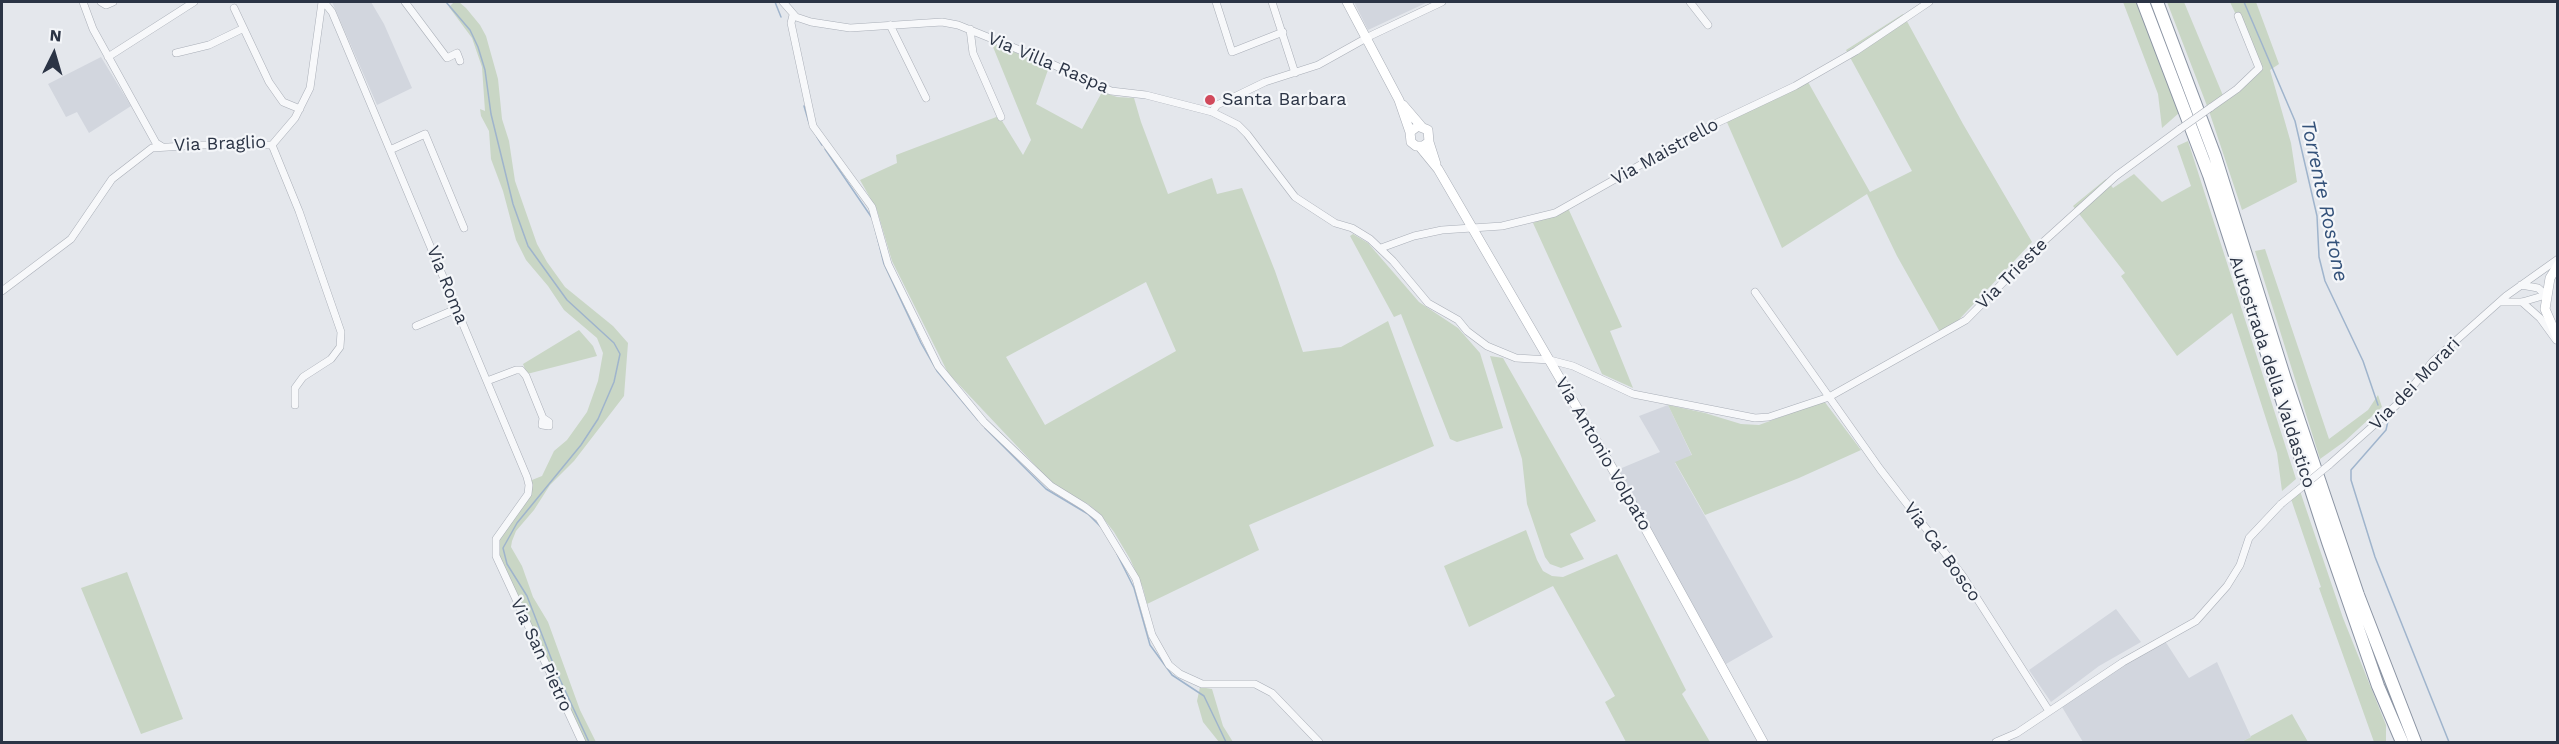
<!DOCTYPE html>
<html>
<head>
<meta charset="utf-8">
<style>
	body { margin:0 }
	#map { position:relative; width:2559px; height:744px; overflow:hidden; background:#e4e7ec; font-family:"Work Sans",sans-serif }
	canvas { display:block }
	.frame { position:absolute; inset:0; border:3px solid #2b3445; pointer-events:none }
	.north { position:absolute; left:24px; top:24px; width:60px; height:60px; -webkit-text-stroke:4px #f4f6f9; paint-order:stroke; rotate:5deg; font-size:16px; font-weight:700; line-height:24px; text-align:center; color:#2b3445 }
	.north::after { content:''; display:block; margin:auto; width:21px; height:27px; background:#2b3445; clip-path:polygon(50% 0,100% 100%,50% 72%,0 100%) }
</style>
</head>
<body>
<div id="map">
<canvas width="2559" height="744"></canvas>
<div class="frame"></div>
<div class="north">N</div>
</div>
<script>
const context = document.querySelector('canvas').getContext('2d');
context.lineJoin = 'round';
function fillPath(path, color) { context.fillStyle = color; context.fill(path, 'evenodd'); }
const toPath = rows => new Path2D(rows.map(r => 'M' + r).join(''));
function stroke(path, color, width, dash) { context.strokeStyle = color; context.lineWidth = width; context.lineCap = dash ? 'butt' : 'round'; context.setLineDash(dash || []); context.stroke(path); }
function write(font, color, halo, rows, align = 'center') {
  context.font = font + ' "Work Sans",sans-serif'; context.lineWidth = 4.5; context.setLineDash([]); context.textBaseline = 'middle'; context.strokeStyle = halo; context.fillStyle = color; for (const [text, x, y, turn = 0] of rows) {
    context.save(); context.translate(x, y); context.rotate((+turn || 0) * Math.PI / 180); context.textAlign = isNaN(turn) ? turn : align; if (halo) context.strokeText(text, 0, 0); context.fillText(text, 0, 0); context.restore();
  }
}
const built = toPath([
	[332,2,371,2,384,24,412,88,377,105],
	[1354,2,1428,2,1368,30],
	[101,57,131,106,89,133,77,112,66,117,48,84],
	[1668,405,1692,456,1675,463,1773,637,1726,664,1617,470,1660,452,1639,416],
	[2116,609,2141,642,2099,666,2051,702,2029,670],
	[2165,641,2189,678,2217,662,2251,737,2241,742,2083,742,2062,707,2105,675]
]);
const green = toPath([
	[454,2,459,2,466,8,480,25,486,36,498,79,502,119,509,141,515,181,537,244,547,262,565,287,613,326,628,343,624,396,574,461,550,485,534,510,516,531,512,541,511,547,522,566,533,597,548,622,580,710,596,742,585,742,499,556,498,540,532,485,532,480,542,476,554,451,567,440,587,412,598,381,603,353,597,338,564,310,548,286,526,260,516,240,503,191,491,159,489,131,481,116,480,109,485,111,482,67,472,38,449,7],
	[2123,2,2136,2,2179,113,2162,128,2158,94],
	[2167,2,2184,2,2224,98,2243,82,2258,62,2230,2,2256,2,2279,64,2270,70,2291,143,2297,182,2242,210,2209,111],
	[1903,14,1963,124,2032,242,1952,327,1941,334,1897,256,1867,194,1782,248,1726,120,1808,82,1870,192,1912,171,1846,50],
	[991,42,1049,67,1036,104,1082,129,1102,92,1117,97,1134,98,1141,122,1168,194,1212,178,1217,194,1242,188,1275,271,1303,352,1341,347,1388,321,1434,446,1249,525,1259,550,1147,604,1143,588,1130,559,1114,532,1100,514,1088,504,1060,490,1048,479,948,373,892,261,877,210,860,180,897,163,896,155,999,116,1023,155,1031,140],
	[1146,282,1176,351,1045,425,1006,357],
	[2188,141,2296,479,2282,491,2277,453,2232,313,2177,356,2121,276,2125,273,2073,206,2106,179,2113,188,2134,174,2162,202,2191,186,2177,146],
	[1568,208,1622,327,1610,331,1633,388,1602,374,1533,223],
	[1353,234,1368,243,1419,302,1458,328,1480,353,1503,428,1457,442,1450,439,1401,314,1394,317,1350,236],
	[2265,249,2329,439,2368,410,2378,395,2382,407,2345,441,2320,459,2255,251],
	[579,330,593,346,597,356,527,374,523,364],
	[1490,356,1503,358,1596,521,1570,534,1584,559,1561,568,1550,564,1545,557,1527,504,1522,459],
	[1824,401,1861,450,1799,478,1705,515,1675,462,1692,455,1668,405,1705,413,1741,424,1759,425],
	[2300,491,2343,618,2386,725,2386,742,2374,742,2319,588,2321,587,2291,499],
	[1526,530,1537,560,1543,571,1552,576,1563,577,1617,554,1686,690,1682,694,1710,742,1626,742,1605,702,1615,696,1553,586,1469,627,1444,566],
	[127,572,183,719,141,734,81,588],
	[1200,687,1212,689,1223,726,1233,742,1219,742,1203,722,1197,701],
	[2292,714,2308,742,2241,742,2251,737,2251,736]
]);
const stream = toPath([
	[446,2,470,30,478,47,485,70,491,114,513,204,528,246,567,300,614,343,620,354,614,382,598,419,581,445,517,523,503,548,507,564,527,596,556,671,589,742],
	[775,2,781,17],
	[2244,2,2295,121,2317,216,2319,257,2325,281,2363,361,2378,405],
	[804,106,809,123],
	[817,137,822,145],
	[825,149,872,218],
	[875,228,884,264,921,343,937,371,978,420],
	[2388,421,2386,430,2351,470,2351,480,2375,557,2449,742],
	[985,428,1046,489,1088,514,1101,527],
	[1117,554,1134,588,1150,645,1172,675,1204,696,1226,742]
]);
const street = toPath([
	[83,2,93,29,156,143,161,146],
	[101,2,106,5,113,2],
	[324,2,332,12,343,38,527,477,529,485,528,494,496,539,496,556,582,742],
	[405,2,447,58,457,53,460,61],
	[783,2,796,17,811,22,850,28,942,22,958,25,1032,55,1111,91,1146,95,1212,112,1238,125,1247,134,1295,197,1335,223,1352,228,1370,239,1393,261,1428,303,1458,320,1467,331,1487,346,1516,358,1550,360,1573,366,1633,394,1755,418,1769,417,1829,397,1966,320,2042,243,2116,176,2180,129],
	[1216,2,1232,52,1283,32],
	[1272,2,1295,73],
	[1690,2,1708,25],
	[234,8,269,82,283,102,300,109],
	[793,15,791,23,813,126,872,207,888,264,938,366,984,422,1051,486,1085,507,1099,518,1136,579,1152,635,1169,665,1180,674,1202,684,1255,684,1272,693,1319,742],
	[890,25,926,98],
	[970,29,973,53,1001,117],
	[176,53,209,45,242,29],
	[108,57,194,2],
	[2210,108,2237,89,2259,68,2238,16],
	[1212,112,1217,105,1234,97,1265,82,1318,65,1370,36,1442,2],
	[272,145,299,211,341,332,340,347,331,359,303,377,295,388,295,405],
	[390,150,425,134,464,228],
	[1381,248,1414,236,1442,230,1502,226,1555,213,1704,129,1795,86,1856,51,1929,2],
	[2,291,71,239,112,179,152,148,201,145,272,145,295,118,310,88,322,2],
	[1755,292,1880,469,1962,575,2049,711],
	[2502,302,2522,302,2546,295,2538,288,2521,285],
	[2522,302,2540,318,2556,340],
	[416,326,456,309],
	[487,381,516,370,521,370,526,376,543,418,549,422,549,426,542,425,543,418],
	[2329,465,2401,401,2433,361,2506,296,2558,259],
	[1996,742,2017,733,2123,662,2196,621,2227,586,2240,565,2249,538,2281,504]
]);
const secondary = toPath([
	[1347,2,1399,100,1410,132],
	[1403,105,1421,126],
	[1429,142,1423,146,1416,146,1411,142,1410,132,1418,126,1428,130,1429,142,1436,164],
	[1420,147,1438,169,1615,473,1763,742],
	[2558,265,2550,278,2545,309,2558,339]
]);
const highway = toPath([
	[2143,2,2209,175,2328,542,2378,686,2402,742],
	[2157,2,2215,156,2285,379,2358,595,2415,742]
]);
const streetBridge = toPath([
	[2180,129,2210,108],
	[2281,504,2329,465]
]);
const markers = [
	[1210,100,6,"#d1495b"]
];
const streetNames = [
	["Via Villa Raspa",1048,63,23],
	["Via Braglio",220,144,-2],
	["Via Maistrello",1665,152,-29],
	["Via Trieste",2012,274,-45],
	["Via Roma",447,285,68],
	["Autostrada della Valdastico",2272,372,72],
	["Via dei Morari",2415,384,-46],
	["Via Antonio Volpato",1603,454,60],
	["Via Ca' Bosco",1942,552,54],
	["Via San Pietro",541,655,65]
];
const poiNames = [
	["Santa Barbara",1222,100]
];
const waterNames = [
	["Torrente Rostone",2324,201,78]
];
fillPath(built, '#d2d6de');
fillPath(green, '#c9d6c5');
stroke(stream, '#9fb4cc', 1.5);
stroke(street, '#a9aeb7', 8);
stroke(secondary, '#a9aeb7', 10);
stroke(highway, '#8b94a3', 14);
stroke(street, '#f7f8fa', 7);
stroke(secondary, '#fff', 9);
stroke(highway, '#fff', 12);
stroke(streetBridge, '#a9aeb7', 8, []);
stroke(streetBridge, '#f7f8fa', 7);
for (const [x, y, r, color] of markers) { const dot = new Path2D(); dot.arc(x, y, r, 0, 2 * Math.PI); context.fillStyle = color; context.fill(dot); stroke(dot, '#f4f6f9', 2); }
write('18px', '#2b3445', '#f4f6f9', streetNames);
write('18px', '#2b3445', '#f4f6f9', poiNames, 'left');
write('italic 20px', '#34527a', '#f4f6f9', waterNames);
</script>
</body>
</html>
